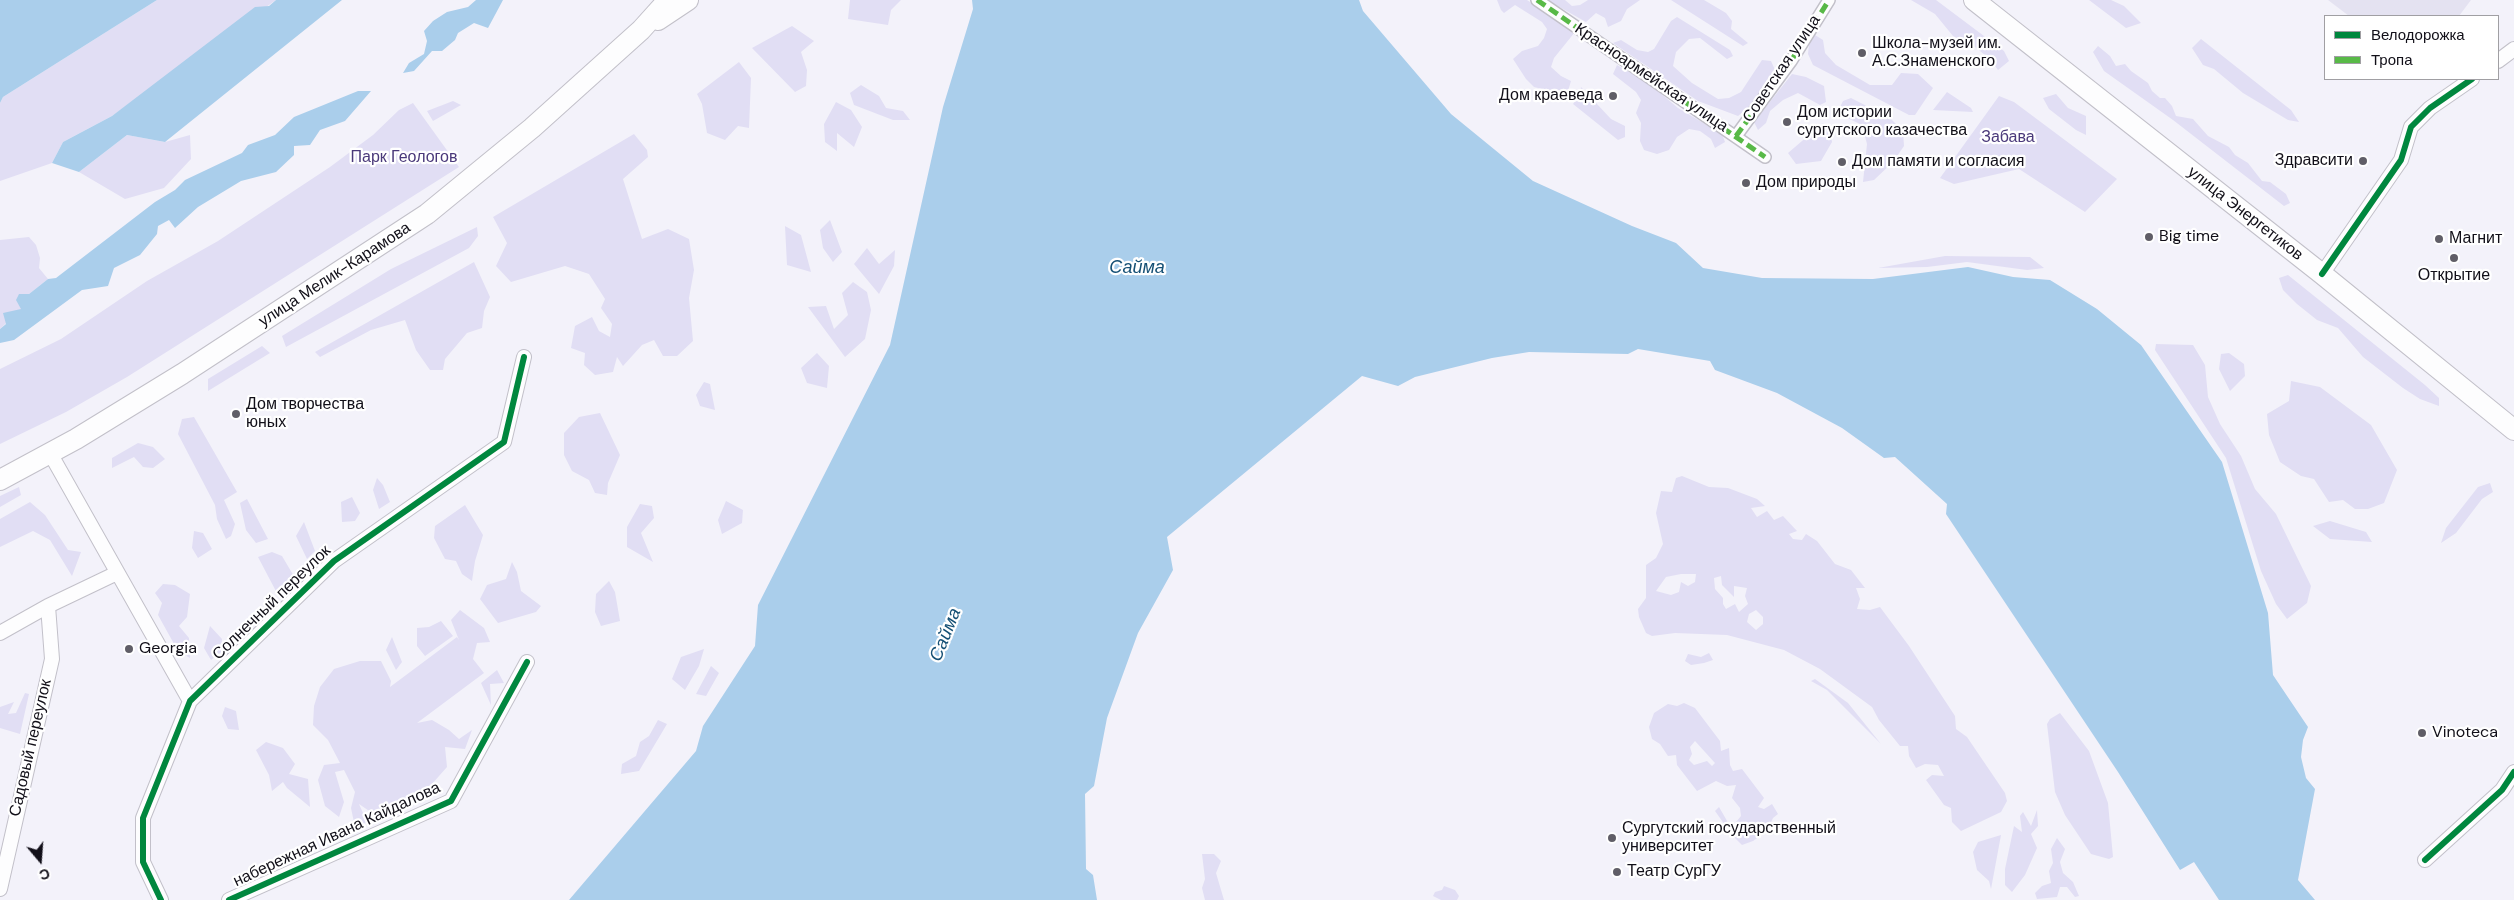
<!DOCTYPE html>
<html>
<head>
<meta charset="utf-8">
<style>
	body { margin:0 }
	#map { position:relative; width:2514px; height:900px; overflow:hidden; background:#f3f2fa; font-family:"DM Sans",sans-serif }
	canvas { display:block }
	.legend { position:absolute; left:2324px; top:15px; width:175px; height:65px; box-sizing:border-box; background:#fff; border:1px solid #a09fa3; margin:0; padding:6px 9px; list-style:none; font-size:15px; color:#110f18 }
	.legend li { display:flex; align-items:center; gap:10px; height:25px }
	.legend b { width:25px; border:1px solid #a09fa3 }
	.north { position:absolute; left:15px; top:835px; width:50px; height:50px; -webkit-text-stroke:4px #fff; paint-order:stroke; rotate:162deg; font-size:14px; font-weight:700; line-height:20px; text-align:center; color:#110f18 }
	.north::after { content:''; display:block; margin:auto; width:18px; height:22px; background:#110f18; clip-path:polygon(50% 0,100% 100%,50% 72%,0 100%) }
</style>
</head>
<body>
<div id="map">
<canvas width="2514" height="900"></canvas>
<ul class="legend">
<li><b style="height:6px;background:#00873e"></b>Велодорожка</li>
<li><b style="height:6px;background:#58b947"></b>Тропа</li>
</ul>
<div class="north">С</div>
</div>
<script>
const context = document.querySelector('canvas').getContext('2d');
context.lineJoin = 'round';
function fillPath(path, color) { context.fillStyle = color; context.fill(path, 'evenodd'); }
const toPath = rows => new Path2D(rows.map(r => 'M' + r).join(''));
function stroke(path, color, width, dash) { context.strokeStyle = color; context.lineWidth = width; context.lineCap = dash ? 'butt' : 'round'; context.setLineDash(dash || []); context.stroke(path); }
function write(font, color, halo, rows, align = 'center') {
  context.font = font + ' "DM Sans",sans-serif'; context.lineWidth = 4.5; context.setLineDash([]); context.textBaseline = 'middle'; context.strokeStyle = halo; context.fillStyle = color; for (const [text, x, y, turn = 0] of rows) {
    context.save(); context.translate(x, y); context.rotate((+turn || 0) * Math.PI / 180); context.textAlign = isNaN(turn) ? turn : align; if (halo) context.strokeText(text, 0, 0); context.fillText(text, 0, 0); context.restore();
  }
}
const built = toPath([
	[2328,0,2471,0,2459,16,2349,16]
]);
const green = toPath([
	[157,0,276,0,112,116,63,142,52,163,0,181,0,103,3,97],
	[850,0,901,0,891,10,888,25,848,19],
	[1497,0,1527,0,1575,32,1554,58,1551,67,1561,76,1571,81,1568,91,1551,91,1534,87,1526,79,1513,59,1522,51,1538,46,1544,38,1547,29,1542,22,1515,5,1504,13,1501,10],
	[1547,0,1565,0,1572,6,1580,5,1588,0,1640,0,1627,9,1621,21,1608,27,1605,18,1596,13,1586,22],
	[1671,0,1704,0,1726,13,1732,21,1731,29,1748,43,1743,46],
	[1911,0,1936,0,2004,51,2009,61,1998,70,1990,59,1975,47,1953,36,1935,14],
	[2089,0,2111,0,2124,6,2141,23,2126,28],
	[1677,17,1730,50,1733,56,1727,59,1700,38,1689,39,1676,52,1673,66,1692,83,1718,99,1729,98,1741,92,1762,60,1771,61,1775,70,1750,106,1738,116,1698,101,1613,43,1621,40,1637,50,1648,52,1654,49,1671,21],
	[792,26,814,41,801,52,807,70,806,86,795,92,752,48],
	[1815,35,1823,40,1825,53,1836,65,1870,85,1892,85,1901,73,1918,74,1933,88,1915,115,1909,115,1813,65,1808,54,1809,44],
	[2201,39,2291,110,2299,122,2288,120,2243,93,2214,69,2203,65,2192,48],
	[2098,46,2110,56,2116,66,2125,64,2131,71,2148,83,2152,91,2160,98,2165,98,2172,106,2176,116,2193,119,2208,136,2229,147,2235,155,2248,163,2262,181,2270,182,2286,194,2290,203,2284,206,2173,120,2104,71,2093,52],
	[739,62,751,78,749,128,738,126,725,140,707,133,702,104,697,94],
	[1617,65,1647,82,1678,108,1722,134,1725,142,1715,148,1711,139,1700,131,1689,129,1677,137,1669,150,1657,154,1644,150,1640,141,1641,123,1636,113,1641,100,1636,92,1613,74],
	[1792,74,1806,77,1824,86,1826,102,1820,105,1798,93,1783,100,1770,111,1766,123,1758,130,1754,122],
	[861,85,879,96,886,108,903,111,910,120,893,120,854,105,850,93],
	[1581,87,1611,119,1625,126,1625,137,1618,140,1573,104,1579,96],
	[1947,92,1971,108,1973,112,1933,110],
	[2056,94,2068,108,2086,116,2086,135,2076,130,2049,109,2043,98],
	[1999,96,2014,102,2117,179,2085,212,2019,169,1954,184,1940,178],
	[1851,98,1890,118,1903,131,1904,146,1893,162,1874,180,1863,182,1867,144,1862,125,1837,113,1843,101],
	[453,101,461,105,433,121,427,111],
	[836,102,851,110,862,127,854,147,837,133,837,151,825,142,824,124],
	[413,103,459,167,127,377,66,412,0,444,0,369,61,339,147,281,218,241,330,167,373,135,399,110],
	[1823,123,1830,130,1832,142,1821,161,1796,164,1788,153],
	[634,134,647,150,648,157,623,179,642,239,668,229,689,239,694,270,689,298,693,341,677,356,663,356,654,340,642,345,623,366,617,357,613,372,595,375,584,365,585,353,571,348,575,326,592,317,599,331,610,337,612,324,601,308,605,299,589,274,565,266,511,282,496,266,507,243,493,217],
	[127,135,165,142,190,135,191,159,164,188,125,199,79,172],
	[830,220,842,252,833,262,823,248,820,230],
	[785,226,801,235,811,272,787,265],
	[477,227,478,236,469,248,286,347,282,336,391,269],
	[29,237,36,245,40,258,39,268,48,279,29,294,21,309,0,329,0,240],
	[867,248,879,264,895,250,894,266,879,294,854,264],
	[1945,256,2030,257,2044,268,2027,270,1967,262,1927,267,1878,268],
	[474,262,490,297,484,311,482,328,467,333,445,359,443,370,430,370,416,350,405,320,371,330,320,357,315,352],
	[2288,275,2425,385,2439,398,2439,406,2420,399,2403,388,2363,357,2338,328,2317,320,2297,304,2283,290,2279,278],
	[853,282,867,292,871,310,865,339,845,357,808,307,826,306,834,329,848,315,842,293],
	[2156,344,2193,345,2205,365,2208,397,2220,424,2241,456,2255,489,2276,514,2311,586,2307,603,2287,619,2276,604,2261,571,2226,458,2155,350],
	[262,346,270,353,208,391,208,379],
	[817,353,829,366,827,388,807,383,801,368],
	[2229,353,2244,364,2245,376,2230,391,2219,369,2221,354],
	[2291,381,2320,387,2371,425,2397,470,2384,503,2368,509,2355,509,2343,500,2329,502,2314,479,2301,476,2280,462,2269,435,2267,414,2289,401],
	[704,382,710,384,715,410,700,406,696,395],
	[600,413,620,455,608,483,607,495,595,493,589,480,572,471,564,455,564,433,579,417],
	[194,417,237,492,224,500,235,524,231,536,226,539,217,519,215,505,178,434,182,419],
	[138,443,153,447,165,459,153,468,143,467,134,457,112,468,112,458],
	[1682,476,1709,487,1728,488,1757,499,1765,506,1751,508,1757,517,1767,511,1774,520,1783,516,1797,531,1789,534,1793,539,1802,540,1806,534,1817,541,1835,564,1851,570,1865,588,1856,588,1860,599,1857,609,1870,610,1880,607,1909,646,1955,716,1956,729,1967,737,2005,793,2007,801,2001,812,1961,831,1952,822,1951,808,1944,805,1926,780,1932,775,1944,776,1938,765,1925,764,1916,768,1909,756,1908,746,1900,746,1879,720,1872,707,1820,669,1784,650,1727,635,1675,633,1652,636,1646,633,1639,617,1638,609,1646,598,1646,565,1656,558,1663,544,1656,513,1661,491,1672,492,1676,478],
	[1681,574,1696,574,1695,582,1688,586,1681,582,1679,592,1671,595,1656,591,1666,577],
	[1721,576,1722,585,1734,597,1734,586,1747,588,1745,596,1748,604,1739,612,1735,604,1726,609,1723,604,1723,598,1715,589,1714,578],
	[1756,610,1763,617,1763,624,1756,630,1747,622,1749,614],
	[377,478,383,485,390,502,379,509,373,490],
	[2490,483,2493,492,2482,499,2456,533,2441,543,2446,528,2478,487],
	[19,487,21,495,0,507,0,496],
	[352,497,360,513,355,521,342,522,341,502],
	[247,499,268,539,256,543,246,530,240,503],
	[726,501,743,510,742,523,722,534,718,520],
	[30,502,45,515,68,550,81,552,72,576,50,540,33,531,0,547,0,519],
	[640,504,652,506,654,518,641,533,653,562,627,547,627,527],
	[465,505,483,535,475,561,472,581,462,574,456,561,445,559,434,538,435,526],
	[2330,521,2366,532,2372,542,2330,539,2313,526],
	[304,522,315,551,307,559,296,536],
	[194,531,203,533,212,549,198,558,192,548],
	[272,552,282,556,295,578,278,595,258,557],
	[512,562,517,572,521,591,541,606,536,612,498,623,480,599,487,585,506,579],
	[609,581,615,592,620,621,601,626,595,612,596,594],
	[163,584,175,585,190,594,187,617,179,626,189,638,190,658,178,651,158,615,162,603,155,593],
	[460,610,484,628,490,642,477,643,473,659,484,673,417,723,432,720,449,730,459,739,472,730,465,749,445,747,447,767,416,802,378,817,359,804,367,822,355,827,351,808,355,792,344,770,335,772,344,802,339,817,325,806,318,780,324,765,340,763,328,740,313,725,314,706,320,687,334,669,360,661,381,661,391,681,390,687,457,637,459,640,451,620],
	[441,621,453,636,425,656,417,646,417,628,429,627],
	[210,626,222,639,221,652,211,660,204,648],
	[392,637,402,662,396,670,386,650],
	[704,649,699,666,685,690,672,679,681,657],
	[1709,653,1713,660,1704,663,1691,665,1685,661,1688,654,1701,657],
	[711,666,719,673,706,696,696,694],
	[497,670,504,683,490,684,491,705,481,683],
	[1815,679,1848,703,1881,744,1827,690,1811,681],
	[25,693,29,694,20,734,0,728,0,707,14,702,8,714,16,713],
	[1684,703,1695,708,1720,741,1721,751,1729,748,1730,765,1733,771,1742,769,1764,798,1758,807,1764,809,1772,804,1778,814,1773,818,1767,831,1753,841,1742,845,1732,835,1715,811,1719,807,1730,826,1736,831,1736,822,1741,816,1740,808,1732,798,1736,785,1727,786,1716,781,1697,791,1677,765,1676,755,1668,756,1660,744,1652,739,1649,727,1654,713,1668,704,1677,706],
	[1695,741,1715,763,1712,766,1707,761,1694,765,1689,760,1692,754,1690,747],
	[225,707,236,711,239,730,228,729,222,716],
	[2060,713,2089,751,2108,803,2113,857,2109,859,2091,854,2065,815,2055,792,2047,724,2050,719],
	[658,720,667,724,639,771,621,774,622,764,636,756,640,742,649,736],
	[266,742,283,748,295,764,289,774,308,779,310,807,287,788,283,782,272,791,269,775,256,750],
	[2037,810,2038,826,2031,834,2037,848,2025,875,2012,892,2005,885,2005,869,2014,826,2022,832,2020,816,2023,812,2031,826],
	[2001,835,1991,889,1989,881,1977,870,1973,852,1978,842],
	[2057,838,2065,849,2060,862,2063,873,2073,882,2079,896,2075,897,2067,887,2060,887,2057,897,2037,899,2035,893,2042,886,2051,883,2049,871,2053,863,2051,849],
	[1202,854,1214,854,1221,861,1216,873,1224,900,1205,900,1202,888,1205,879],
	[1444,886,1455,890,1459,896,1457,900,1441,900,1433,896,1435,892,1442,890]
]);
const water = toPath([
	[0,0,157,0,3,97,0,103],
	[276,0,342,0,165,142,127,135,79,172,52,163,63,142,112,116,255,7,269,6],
	[476,0,503,0,488,28,474,23,458,33,455,40,442,51,432,51,414,71,403,73,409,63,424,54,427,41,424,31,433,21,447,12,468,7],
	[972,0,1359,0,1363,11,1451,114,1533,181,1632,226,1676,243,1703,268,1762,278,1873,279,1968,267,2013,277,2050,280,2097,309,2141,345,2222,462,2268,613,2273,675,2308,727,2303,740,2301,757,2306,778,2315,789,2298,880,2315,900,2219,900,2194,862,2180,870,2118,772,1946,514,1947,504,1895,457,1884,458,1842,428,1777,393,1715,370,1710,361,1638,349,1628,354,1529,352,1492,358,1415,377,1398,386,1362,376,1167,537,1173,570,1138,633,1107,718,1094,786,1085,794,1086,869,1093,875,1097,900,569,900,696,751,703,726,755,646,758,605,890,345,943,107,973,9],
	[358,91,371,91,345,121,320,130,310,145,294,146,294,155,276,172,241,181,198,207,175,228,169,220,158,226,157,234,140,255,114,268,108,286,82,290,14,340,0,343,0,329,6,324,3,313,21,309,16,300,19,294,29,294,48,279,56,278,155,202,175,190,185,180,242,153,248,145,275,135,294,117]
]);
const pedestrian = toPath([
	[1537,0,1765,157],
	[1736,136,1791,61,1829,0]
]);
const minor = toPath([
	[2498,61,2514,49],
	[2322,274,2401,160,2411,127,2430,108,2472,79],
	[50,453,190,701],
	[0,633,48,606,117,573],
	[2425,860,2502,790,2514,772],
	[0,889,52,659,48,606],
	[161,900,143,862,143,818,190,701,334,561,504,442,524,357],
	[229,900,451,801,527,662]
]);
const secondary = toPath([
	[1974,0,2322,274,2514,430],
	[658,20,688,0],
	[0,480,76,439,182,374,427,214,532,128,641,30,668,0]
]);
const quiet = toPath([
	[1537,0,1765,157],
	[1736,136,1791,61,1829,0]
]);
const cycleway = toPath([
	[2322,274,2401,160,2411,127,2430,108,2472,79],
	[2425,860,2502,790,2514,772],
	[161,900,143,862,143,818,190,701,334,561,504,442,524,357],
	[229,900,451,801,527,662]
]);
const markers = [
	[1862,53,5,"#605e67"],
	[1613,96,5,"#605e67"],
	[1787,122,5,"#605e67"],
	[2363,161,5,"#605e67"],
	[1842,162,5,"#605e67"],
	[1746,183,5,"#605e67"],
	[2149,237,5,"#605e67"],
	[2439,239,5,"#605e67"],
	[2454,258,5,"#605e67"],
	[236,414,5,"#605e67"],
	[129,649,5,"#605e67"],
	[2422,733,5,"#605e67"],
	[1612,838,5,"#605e67"],
	[1617,872,5,"#605e67"]
];
const poiNames = [
	["Школа-музей им.",1872,44],
	["А.С.Знаменского",1872,62],
	["Дом краеведа",1603,96,"right"],
	["Дом истории",1797,113],
	["сургутского казачества",1797,131],
	["Здравсити",2353,161,"right"],
	["Дом памяти и согласия",1852,162],
	["Дом природы",1756,183],
	["Big time",2159,237],
	["Магнит",2449,239],
	["Открытие",2454,276,"center"],
	["Дом творчества",246,405],
	["юных",246,423],
	["Georgia",139,649],
	["Vinoteca",2432,733],
	["Сургутский государственный",1622,829],
	["университет",1622,847],
	["Театр СурГУ",1627,872]
];
const streetNames = [
	["Советская улица",1782,69,-56],
	["Красноармейская улица",1651,78,34],
	["улица Энергетиков",2245,214,38],
	["улица Мелик-Карамова",335,275,-33],
	["Солнечный переулок",272,603,-44],
	["Садовый переулок",31,748,-77],
	["набережная Ивана Кайдалова",337,835,-25]
];
const parkNames = [
	["Забава",2008,138],
	["Парк Геологов",404,158]
];
const waterNames = [
	["Сайма",1137,268],
	["Сайма",946,635,-68]
];
fillPath(built, '#e4e2f1');
fillPath(green, '#e1def4');
fillPath(water, '#aaceeb');
stroke(pedestrian, '#c2c0c9', 14);
stroke(minor, '#c2c0c9', 16);
stroke(secondary, '#c2c0c9', 22);
stroke(pedestrian, '#fdfdfe', 11);
stroke(minor, '#fdfdfe', 14);
stroke(secondary, '#fdfdfe', 20);
stroke(quiet, '#58b947', 5, [10, 5]);
stroke(cycleway, '#00873e', 6);
for (const [x, y, r, color] of markers) { const dot = new Path2D(); dot.arc(x, y, r, 0, 2 * Math.PI); context.fillStyle = color; context.fill(dot); stroke(dot, '#fff', 2); }
write('16px', '#110f18', '#fff', poiNames, 'left');
write('16px', '#110f18', '#fff', streetNames);
write('16px', '#4a397a', '#fff', parkNames);
write('italic 18px', '#155075', '#fff', waterNames);
</script>
</body>
</html>
